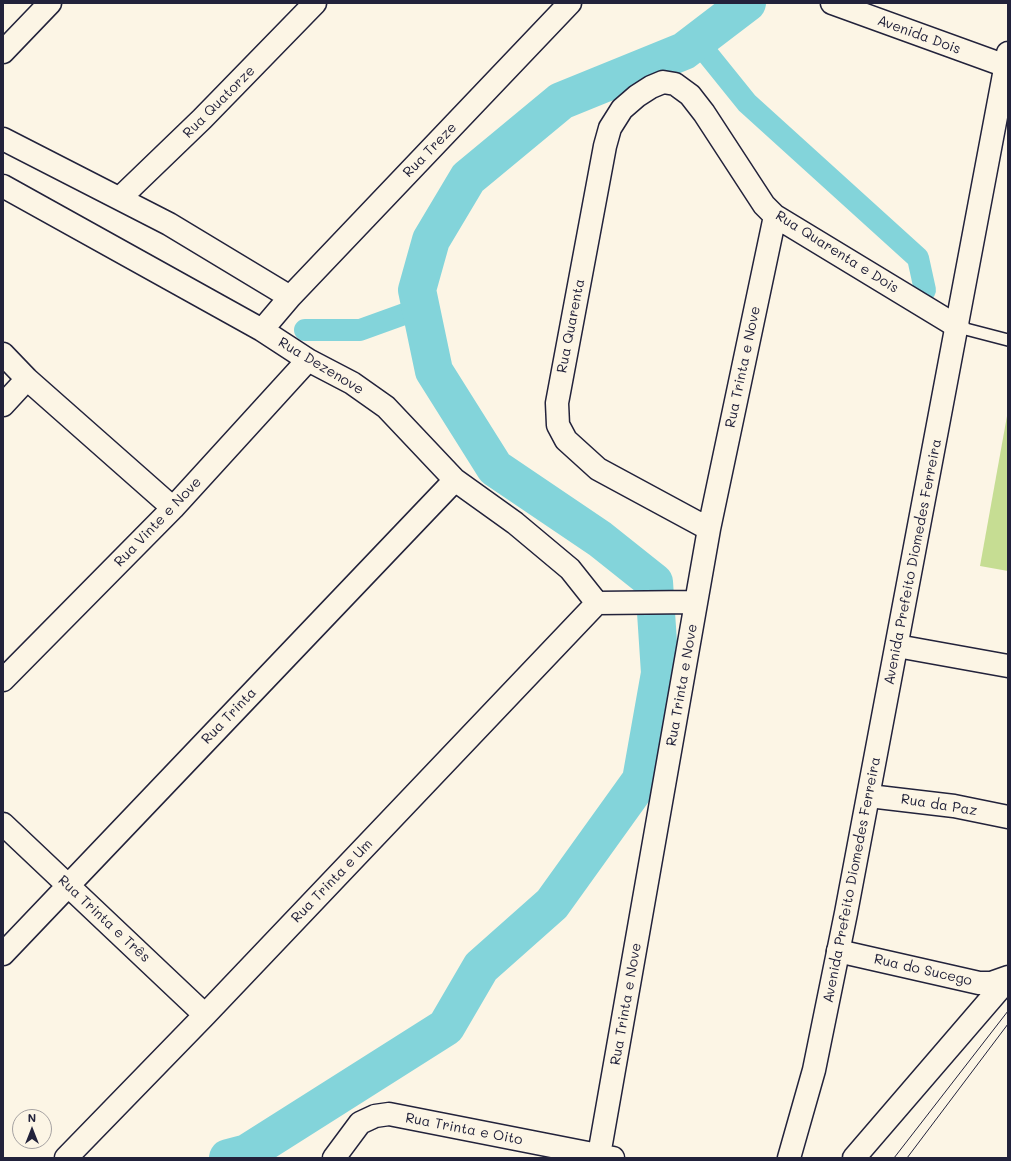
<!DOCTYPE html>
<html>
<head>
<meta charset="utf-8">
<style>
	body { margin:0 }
	#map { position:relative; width:1011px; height:1161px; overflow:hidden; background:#fcf5e5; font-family:Mali,sans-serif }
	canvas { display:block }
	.frame { position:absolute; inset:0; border:4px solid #22223b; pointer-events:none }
	.north { position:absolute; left:12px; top:1109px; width:40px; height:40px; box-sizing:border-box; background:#fcf5e5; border:1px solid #a5a1a1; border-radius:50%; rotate:0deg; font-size:11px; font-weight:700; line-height:16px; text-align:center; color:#22223b }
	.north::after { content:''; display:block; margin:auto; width:14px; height:18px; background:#22223b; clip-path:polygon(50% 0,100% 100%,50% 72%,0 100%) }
</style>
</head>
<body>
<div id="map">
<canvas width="1011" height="1161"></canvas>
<div class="frame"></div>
<div class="north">N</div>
</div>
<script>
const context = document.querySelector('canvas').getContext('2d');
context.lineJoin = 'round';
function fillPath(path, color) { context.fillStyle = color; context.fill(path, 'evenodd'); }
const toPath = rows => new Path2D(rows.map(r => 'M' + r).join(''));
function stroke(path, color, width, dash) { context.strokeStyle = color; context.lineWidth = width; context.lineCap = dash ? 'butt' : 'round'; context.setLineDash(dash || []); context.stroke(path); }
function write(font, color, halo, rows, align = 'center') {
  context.font = font + ' Mali,sans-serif'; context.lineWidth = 3; context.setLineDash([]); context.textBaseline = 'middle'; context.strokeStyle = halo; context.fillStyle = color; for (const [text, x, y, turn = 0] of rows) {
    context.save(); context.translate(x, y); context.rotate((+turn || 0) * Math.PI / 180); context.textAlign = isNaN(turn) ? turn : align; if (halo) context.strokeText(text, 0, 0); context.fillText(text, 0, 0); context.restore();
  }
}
const green = toPath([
	[1007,416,1008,417,1008,571,980,566]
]);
const canal = toPath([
	[697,41,747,103,918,258,925,290],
	[305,330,360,330,421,308]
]);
const river = toPath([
	[228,1158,247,1153,446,1027,481,967,552,904,641,780,660,673,654,582,600,539,495,468,434,371,417,290,431,240,468,178,561,101,684,51,747,3]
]);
const lane = toPath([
	[958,327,1008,340]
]);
const street = toPath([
	[832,3,1006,66],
	[3,52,50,3],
	[3,139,169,224,290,297,262,330],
	[3,186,262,330,308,360,352,383,386,407,455,480,515,523,570,569,597,603],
	[120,198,202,119,315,3],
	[290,297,570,3],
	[3,354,27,379,173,508],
	[3,405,27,379],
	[709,529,598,469,566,440,558,425,557,403,605,146,610,128,622,109,637,96,651,87,663,82,675,84,690,95,704,113,764,205,775,216,958,327],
	[597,603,696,602],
	[897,646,1008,666],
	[3,680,173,508,308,360],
	[869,796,954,806,1008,817],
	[3,824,205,1015],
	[838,951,979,983,991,983,1008,977],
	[3,954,455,480],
	[599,1155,709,529,775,216],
	[66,1158,205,1015,597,603],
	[334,1158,360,1123,375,1116,389,1114,613,1158],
	[854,1158,1008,979]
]);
const secondary = toPath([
	[789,1158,814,1070,846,913,1008,53]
]);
const tram = toPath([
	[894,1158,1008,1011],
	[907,1158,1008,1024]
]);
const streetNames = [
	["Avenida Dois",919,35,20],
	["Rua Quatorze",219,102,-45],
	["Rua Treze",430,150,-46],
	["Rua Quarenta e Dois",837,252,32],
	["Rua Quarenta",571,326,-79],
	["Rua Dezenove",321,366,31],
	["Rua Trinta e Nove",743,367,-78],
	["Rua Vinte e Nove",158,522,-46],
	["Avenida Prefeito Diomedes Ferreira",913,562,-79],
	["Rua Trinta e Nove",682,685,-80],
	["Rua Trinta",229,716,-46],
	["Rua da Paz",939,805,9],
	["Avenida Prefeito Diomedes Ferreira",852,880,-79],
	["Rua Trinta e Um",332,881,-46],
	["Rua Trinta e Três",104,919,43],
	["Rua do Sucego",923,970,13],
	["Rua Trinta e Nove",626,1004,-80],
	["Rua Trinta e Oito",464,1129,11]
];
fillPath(green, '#c6dd93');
stroke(canal, '#83d4da', 22);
stroke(river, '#83d4da', 38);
stroke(lane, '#22223b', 14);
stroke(street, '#22223b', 25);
stroke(secondary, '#22223b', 25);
stroke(lane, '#fcf5e5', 11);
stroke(street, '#fcf5e5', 22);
stroke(secondary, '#fcf5e5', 22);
stroke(tram, '#22223b', 1);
write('14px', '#22223b', '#fcf5e5', streetNames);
</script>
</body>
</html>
